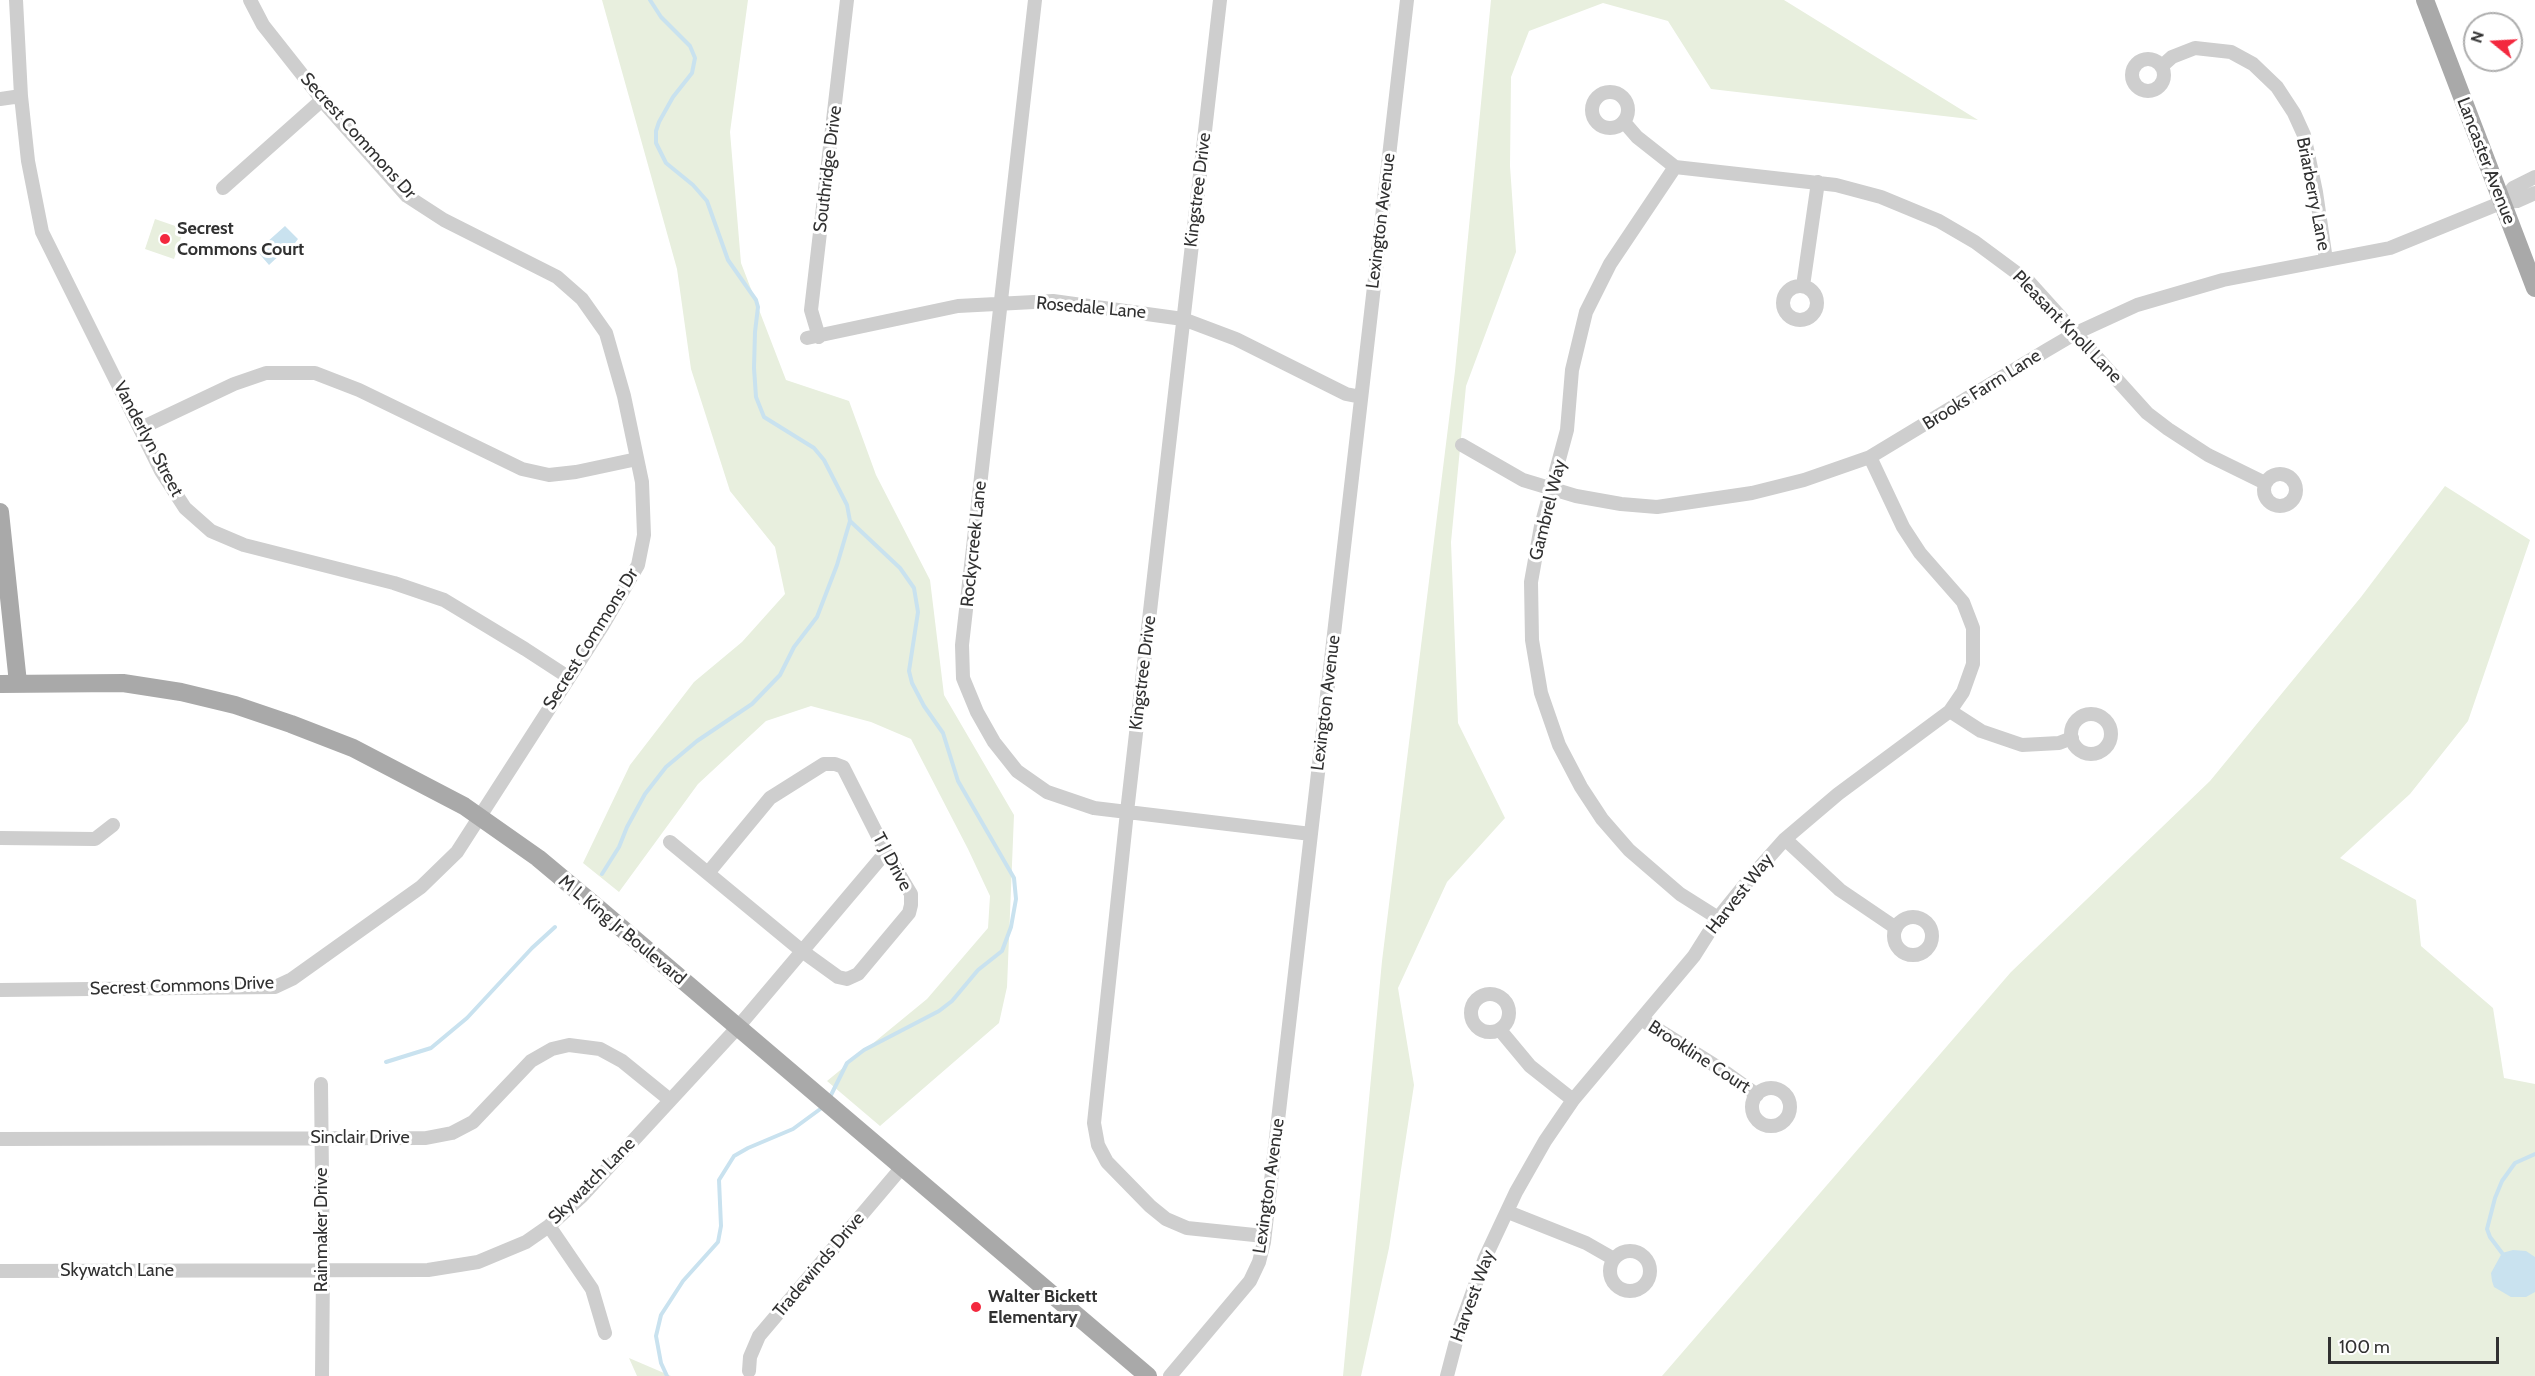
<!DOCTYPE html>
<html>
<head>
<meta charset="utf-8">
<style>
	body { margin:0 }
	#map { position:relative; width:2535px; height:1376px; overflow:hidden; background:#fff; font-family:Cabin,sans-serif }
	canvas { display:block }
	.north { position:absolute; left:2463px; top:12px; width:60px; height:60px; box-sizing:border-box; background:#fff; border:2px solid #adadad; border-radius:50%; rotate:288deg; font-size:16px; font-weight:700; line-height:24px; text-align:center; color:#313131 }
	.north::after { content:''; display:block; margin:auto; width:21px; height:27px; background:#f3283e; clip-path:polygon(50% 0,100% 100%,50% 72%,0 100%) }
	.scale { position:absolute; left:2328px; top:1337px; width:171px; height:27px; box-sizing:border-box; border:3px solid #313131; border-top:0; padding-left:8px; font-size:18px; line-height:21px; white-space:nowrap; color:#313131; -webkit-text-stroke:4px #fff; paint-order:stroke }
</style>
</head>
<body>
<div id="map">
<canvas width="2535" height="1376"></canvas>
<div class="north">N</div>
<div class="scale">100 m</div>
</div>
<script>
const context = document.querySelector('canvas').getContext('2d');
context.lineJoin = 'round';
function fillPath(path, color) { context.fillStyle = color; context.fill(path, 'evenodd'); }
const toPath = rows => new Path2D(rows.map(r => 'M' + r).join(''));
function stroke(path, color, width, dash) { context.strokeStyle = color; context.lineWidth = width; context.lineCap = dash ? 'butt' : 'round'; context.setLineDash(dash || []); context.stroke(path); }
function write(font, color, halo, rows, align = 'center') {
  context.font = font + ' Cabin,sans-serif'; context.lineWidth = 6; context.setLineDash([]); context.textBaseline = 'middle'; context.strokeStyle = halo; context.fillStyle = color; for (const [text, x, y, turn = 0] of rows) {
    context.save(); context.translate(x, y); context.rotate((+turn || 0) * Math.PI / 180); context.textAlign = isNaN(turn) ? turn : align; if (halo) context.strokeText(text, 0, 0); context.fillText(text, 0, 0); context.restore();
  }
}
const green = toPath([
	[602,0,748,0,730,132,741,263,786,380,849,401,876,475,930,580,944,695,1014,815,1007,987,999,1023,880,1126,827,1081,927,999,988,928,990,896,968,849,911,739,871,722,811,706,766,721,698,784,619,892,583,863,630,765,694,682,742,642,785,594,775,547,730,491,691,369,677,269],
	[1491,0,1784,0,1978,120,1711,89,1668,21,1603,3,1529,31,1511,77,1510,166,1516,252,1466,386,1451,542,1458,723,1505,818,1447,882,1398,988,1414,1085,1389,1248,1361,1376,1343,1376,1382,961,1455,371],
	[155,219,184,229,174,259,145,249],
	[2445,486,2530,540,2468,721,2410,794,2340,858,2416,900,2421,946,2493,1008,2504,1078,2535,1084,2535,1376,1662,1376,2011,972,2210,781,2361,597],
	[629,1358,671,1376,637,1376]
]);
const water = toPath([
	[285,226,298,239,289,251,284,251,269,265,257,251],
	[2513,1250,2526,1251,2535,1257,2535,1292,2526,1297,2511,1297,2494,1287,2492,1281,2491,1273,2502,1253]
]);
const stream = toPath([
	[602,874,619,847,627,827,645,794,666,767,697,741,752,704,780,675,794,647,817,617,837,565,850,521,847,505,824,460,814,448,764,417,756,397,754,368,755,332,758,307,756,300,728,260,707,201,693,185,666,163,656,143,656,131,659,122,673,97,692,73,695,58,690,46,661,17,650,0],
	[386,1062,431,1048,467,1018,532,948,555,927],
	[829,1099,847,1063,864,1050,939,1011,952,1001,978,970,1002,951,1011,927,1016,899,1014,878,958,781,943,733,924,706,912,683,909,671,918,612,914,588,900,568,850,521],
	[2505,1257,2490,1237,2487,1229,2495,1198,2502,1181,2515,1163,2535,1154],
	[667,1376,661,1363,656,1336,661,1315,683,1281,718,1242,721,1226,719,1180,734,1156,748,1148,793,1129,823,1107]
]);
const minor = toPath([
	[16,0,21,96,28,161,42,232,161,471,185,508,211,531,244,545,394,583,444,600,525,649,568,677],
	[1035,0,962,645,963,678,977,712,994,742,1017,771,1047,792,1094,808,1311,834],
	[1220,0,1127,812,1094,1123,1098,1145,1107,1162,1150,1206,1166,1219,1187,1228,1264,1236],
	'2132 75a16 16 0 1 1 32 0a16 16 0 1 1-32 0Z',
	[2162,66,2172,57,2195,48,2231,52,2253,64,2277,87,2294,113,2304,135,2316,192,2326,260],
	'1592 110a18 18 0 1 1 36 0a18 18 0 1 1-36 0Z',
	[0,99,21,96],
	[1624,122,1637,137,1675,167,1836,185,1881,197,1939,221,1975,242,2029,282,2147,413,2168,429,2208,455,2265,483],
	[1675,167,1610,264,1586,312,1572,370,1567,430,1541,526,1531,582,1532,640,1541,693,1559,745,1581,787,1602,819,1629,850,1680,894,1718,918],
	[223,188,322,100],
	[2503,202,2513,188,2535,177],
	[1803,286,1818,182],
	'1783 303a17 17 0 1 1 34 0a17 17 0 1 1-34 0Z',
	[819,337,811,310,847,0],
	[807,338,958,306,1053,301,1183,319,1236,339,1346,394,1361,397],
	[141,428,234,384,266,373,315,373,359,390,522,469,549,475,576,472,637,459],
	[1462,445,1523,480,1576,496,1621,504,1657,507,1752,493,1804,480,1870,457,2047,350,2076,333,2137,305,2223,280,2390,248,2503,202,2517,201,2535,193],
	'2264 490a16 16 0 1 1 32 0a16 16 0 1 1-32 0Z',
	[1950,711,1981,731,2022,745,2059,743,2072,738],
	'2071 734a20 20 0 1 1 40 0a20 20 0 1 1-40 0Z',
	[0,838,95,839,113,825],
	[1785,839,1840,890,1896,928],
	[670,842,802,951,838,977,847,979,858,974,909,913,911,905,911,894,886,852,843,767,835,764,824,764,770,798,708,873],
	'1894 936a19 19 0 1 1 38 0a19 19 0 1 1-38 0Z',
	[0,990,275,987,292,979,421,887,457,852,603,625,638,565,644,535,642,482,624,396,606,333,582,299,557,277,444,220,407,196,327,106,263,25,250,0],
	'1471 1013a19 19 0 1 1 38 0a19 19 0 1 1-38 0Z',
	[1641,1019,1722,1070,1757,1095],
	[1500,1030,1530,1066,1573,1100],
	[321,1084,323,1270,322,1376],
	'1752 1107a19 19 0 1 1 38 0a19 19 0 1 1-38 0Z',
	[0,1139,426,1138,452,1133,473,1122,531,1061,552,1049,569,1045,600,1049,622,1061,670,1100],
	[1508,1212,1586,1243,1614,1259],
	[549,1226,592,1289,605,1333],
	'1610 1271a20 20 0 1 1 40 0a20 20 0 1 1-40 0Z',
	[0,1271,428,1270,478,1262,526,1242,549,1226,582,1196,738,1027,886,852],
	[749,1371,750,1357,759,1336,903,1166],
	[1170,1376,1250,1281,1259,1262,1264,1242,1407,0],
	[1447,1376,1459,1330,1485,1258,1516,1192,1545,1141,1573,1100,1694,956,1718,918,1752,876,1785,839,1838,794,1950,711,1963,692,1973,664,1973,628,1963,602,1920,553,1903,527,1870,457]
]);
const major = toPath([
	[2425,0,2535,288],
	[0,512,18,683],
	[0,684,123,683,181,692,235,705,291,724,353,748,464,806,538,858,599,909,1148,1376]
]);
const markers = [
	[165,239,6,"#f3283e"],
	[976,1307,6,"#f3283e"]
];
const streetNames = [
	["Secrest Commons Dr",358,136,48],
	["Lancaster Avenue",2486,161,69],
	["Southridge Drive",828,169,-83],
	["Kingstree Drive",1198,190,-83],
	["Briarberry Lane",2313,194,79],
	["Lexington Avenue",1381,221,-83],
	["Rosedale Lane",1091,308,5],
	["Pleasant Knoll Lane",2067,327,46],
	["Brooks Farm Lane",1982,390,-32],
	["Vanderlyn Street",148,439,62],
	["Gambrel Way",1548,510,-76],
	["Rockycreek Lane",974,544,-84],
	["Secrest Commons Dr",591,639,-58],
	["Kingstree Drive",1143,673,-83],
	["Lexington Avenue",1326,703,-83],
	["T J Drive",892,862,62],
	["Harvest Way",1740,894,-52],
	["M L King Jr Boulevard",622,930,40],
	["Secrest Commons Drive",182,986,-2],
	["Brookline Court",1699,1057,33],
	["Sinclair Drive",360,1138],
	["Skywatch Lane",592,1181,-45],
	["Lexington Avenue",1269,1186,-82],
	["Rainmaker Drive",322,1230,-90],
	["Tradewinds Drive",819,1265,-50],
	["Skywatch Lane",117,1271],
	["Harvest Way",1473,1296,-70]
];
const poiNames = [
	["Secrest",177,229],
	["Commons Court",177,250],
	["Walter Bickett",988,1297],
	["Elementary",988,1318]
];
fillPath(green, '#e8efde');
fillPath(water, '#c9e2ef');
stroke(stream, '#c9e2ef', 4);
stroke(minor, '#cecece', 14);
stroke(major, '#a9a9a9', 18);
for (const [x, y, r, color] of markers) { const dot = new Path2D(); dot.arc(x, y, r, 0, 2 * Math.PI); context.fillStyle = color; context.fill(dot); stroke(dot, '#fff', 2); }
write('18px', '#313131', '#fff', streetNames);
write('bold 18px', '#313131', '#fff', poiNames, 'left');
</script>
</body>
</html>
